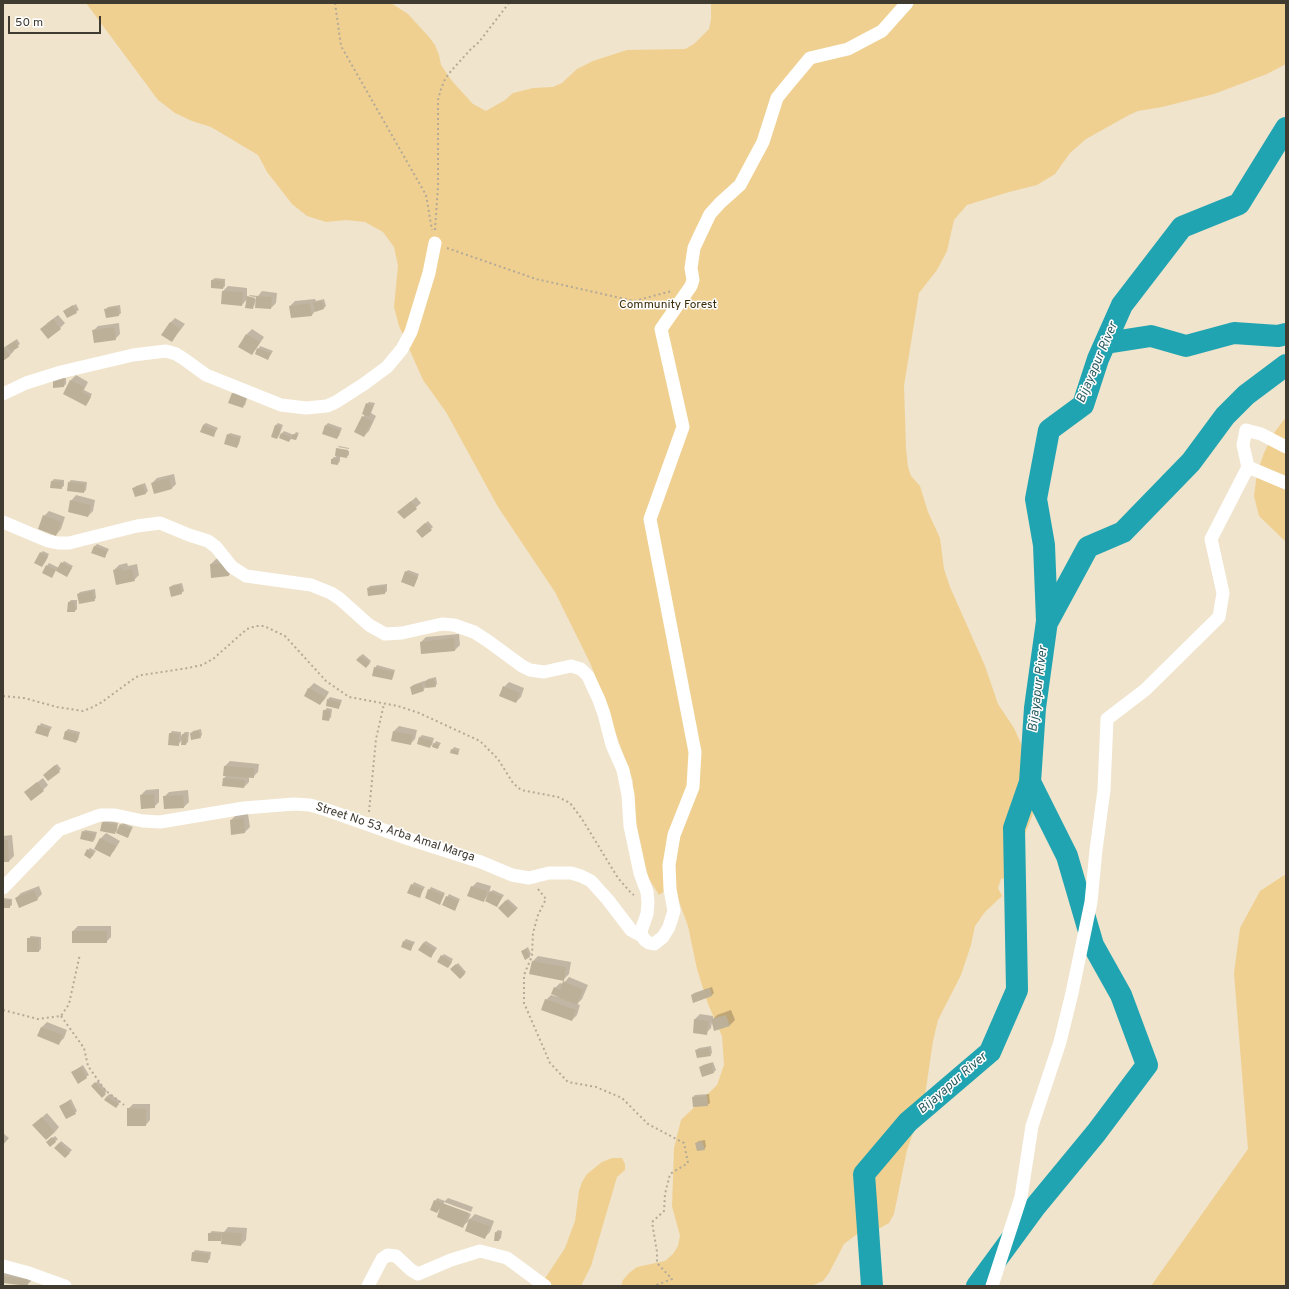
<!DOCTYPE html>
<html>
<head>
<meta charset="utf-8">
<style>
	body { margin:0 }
	#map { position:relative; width:1289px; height:1289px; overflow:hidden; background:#f0e4cc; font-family:Overpass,sans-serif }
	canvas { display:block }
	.frame { position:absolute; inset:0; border:4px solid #403b31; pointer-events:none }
	.scale { position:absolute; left:8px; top:16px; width:93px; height:18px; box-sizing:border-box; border:2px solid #403b31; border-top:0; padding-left:5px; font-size:12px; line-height:14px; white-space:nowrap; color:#403b31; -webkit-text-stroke:3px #fff; paint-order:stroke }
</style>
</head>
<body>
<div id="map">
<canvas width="1289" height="1289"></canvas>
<div class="frame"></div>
<div class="scale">50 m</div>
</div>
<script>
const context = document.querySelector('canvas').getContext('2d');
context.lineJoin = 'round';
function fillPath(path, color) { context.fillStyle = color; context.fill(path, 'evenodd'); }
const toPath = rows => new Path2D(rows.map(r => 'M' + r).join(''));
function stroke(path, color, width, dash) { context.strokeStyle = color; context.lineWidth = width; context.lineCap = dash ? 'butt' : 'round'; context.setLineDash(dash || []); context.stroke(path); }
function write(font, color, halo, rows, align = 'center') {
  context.font = font + ' Overpass,sans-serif'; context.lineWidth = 3; context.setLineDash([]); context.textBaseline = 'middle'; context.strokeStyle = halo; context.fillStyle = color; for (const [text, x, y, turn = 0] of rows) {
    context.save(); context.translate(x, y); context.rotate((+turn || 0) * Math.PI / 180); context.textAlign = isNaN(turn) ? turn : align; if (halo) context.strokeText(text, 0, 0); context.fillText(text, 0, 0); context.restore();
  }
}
const green = toPath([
	[86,3,391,3,408,14,429,37,435,45,439,55,441,65,452,81,473,104,486,111,505,100,513,93,533,88,553,87,562,83,577,69,593,61,627,50,685,49,694,44,709,29,711,19,711,3,1286,3,1286,64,1267,74,1214,94,1162,107,1138,111,1129,115,1086,139,1070,153,1055,174,1037,185,1009,192,967,205,954,220,947,251,937,270,919,293,904,386,906,448,908,467,911,476,920,486,928,512,940,538,944,569,950,587,985,666,998,704,1014,728,1035,775,1037,804,1023,839,1020,872,1012,877,1001,879,998,888,1002,896,985,912,975,926,971,945,961,975,938,1020,933,1041,924,1102,907,1150,894,1214,889,1223,880,1228,860,1232,844,1244,829,1273,823,1281,811,1286,621,1286,623,1280,629,1273,637,1267,665,1261,673,1254,678,1246,680,1236,672,1206,674,1148,681,1120,717,1085,724,1065,722,1036,708,1004,697,969,688,926,673,885,659,895,648,877,632,804,633,781,591,665,555,592,498,507,446,412,423,380,399,326,394,307,398,266,394,247,383,232,365,222,346,220,326,222,307,216,292,204,267,172,258,155,211,127,192,121,175,113,158,100],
	[1286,417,1286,542,1259,516,1254,496,1257,473,1264,453,1274,433],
	[1286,874,1286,1286,1151,1286,1248,1149,1234,973,1240,928,1260,891],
	[612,1158,622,1158,625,1164,625,1170,617,1177,591,1266,581,1286,540,1286,565,1248,575,1221,579,1191,582,1182,587,1174,602,1162]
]);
const shadow = toPath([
	[215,278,225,279,225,286,223,288,212,280],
	[228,286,247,288,247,298,248,298,259,300,260,298,249,296,250,295,258,296,262,291,277,293,276,303,271,308,256,300,254,306,252,308,248,298,242,305,223,291],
	[315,299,316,301,324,299,326,306,324,308,316,310,312,315,290,306,295,301],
	[76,304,79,310,68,317,64,311],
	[120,305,121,313,119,315,107,317,105,310,108,307],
	[58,315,65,323,60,328,46,324],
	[175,318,185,324,172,341,170,323],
	[119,323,120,334,115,339,93,331,98,326],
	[252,329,264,337,256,349,251,354,247,334],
	[17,339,20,344,13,349,14,351,9,356,3,360,3,348],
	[260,346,273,351,268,359,256,354],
	[76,375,88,382,84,390,92,394,88,402,64,393,71,380],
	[56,378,66,378,66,384,64,386,54,387],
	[235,391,248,395,245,405,242,407,229,402,233,393],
	[369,402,375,403,371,413,376,416,369,431,364,436,355,431,365,414,367,404],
	[206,423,218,428,213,436,203,425],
	[278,423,283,425,279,436,277,438,272,436,276,425],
	[328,423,342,428,339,436,337,438,326,425],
	[284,431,294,435,296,432,299,433,296,439,292,438,289,441,282,433],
	[230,433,241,436,239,444,237,447,228,435],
	[339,446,349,448,349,449,338,447],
	[338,448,338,449,349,451,349,455,346,457,340,456,340,461,338,464,332,459,334,457,336,457],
	[174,474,176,484,171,489,152,483,157,478],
	[54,479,64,480,64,486,61,488,52,481],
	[71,480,87,482,86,490,84,492,69,482],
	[145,483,148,491,146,493,136,496,133,489,136,486],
	[76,495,95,500,93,511,88,516,71,501],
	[416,497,421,503,404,518,399,512],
	[49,511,65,517,61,529,56,535,44,516],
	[428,521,433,527,422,537,417,531],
	[97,544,109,549,105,557,94,547],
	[43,551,49,554,44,564,41,553],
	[233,558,233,570,228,576,211,564,216,559],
	[64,561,73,566,67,575,56,570,51,577,43,572,49,563,59,568],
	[127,563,128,566,137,564,139,575,134,580,114,570,119,565],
	[408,570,419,574,414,586,406,572],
	[182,583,184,591,181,593,170,587,173,585],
	[387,584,387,591,385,593,369,594,368,588,370,586],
	[95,589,96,598,94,600,78,594,80,592],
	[71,600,77,600,77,609,75,611,69,602],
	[459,634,460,645,455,650,422,653,421,642,426,637],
	[363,654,371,661,368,665,360,656],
	[377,665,395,670,393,677,391,679,375,668],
	[436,677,437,684,435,686,426,687,423,690,411,687,413,685,424,681,424,683,428,679],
	[509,682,524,688,521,697,516,702,504,687],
	[314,683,329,692,325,699,320,704,305,695,309,688],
	[330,697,342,700,340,706,338,708,328,699],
	[327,708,332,709,331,717,329,720,324,711],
	[41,723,52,727,47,736,37,732],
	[399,726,417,730,415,739,410,744,394,731],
	[68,729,80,732,78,740,76,742,66,731],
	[201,729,202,735,200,737,191,733,193,731],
	[172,731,181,732,181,736,185,732,189,732,188,742,186,744,182,740,178,745,170,734],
	[422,735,434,738,432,745,429,747,420,737],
	[436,741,441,743,438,748,434,744],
	[454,747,460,749,457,754,452,750],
	[230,761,259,764,258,772,253,777,249,777,249,782,244,787,224,785,224,778,227,775,225,766],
	[57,764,61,769,59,771,46,773],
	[43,778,48,785,43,790,25,792],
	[159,789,159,802,154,807,141,795,146,790],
	[188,790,189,802,184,807,164,797,169,792],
	[248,814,250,827,245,832,231,820,236,815],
	[105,820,118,823,117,831,114,833,103,822],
	[123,823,133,827,128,837,121,825],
	[85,830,97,832,95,839,93,841,83,832],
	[106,833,120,841,114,851,109,856,96,848,101,838],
	[12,835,14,856,9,861,3,861,3,836],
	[90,848,96,851,92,856,88,850],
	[414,882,425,887,419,897,408,893],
	[477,882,491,886,489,893,493,890,504,895,497,906,488,896,484,900,472,887],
	[39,886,42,894,37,899,16,898,21,893],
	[431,887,445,893,440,903,429,890],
	[449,894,460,899,454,910,443,905],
	[3,898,12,899,12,905,9,907,3,907],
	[508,899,518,908,508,917,499,908],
	[78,926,111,926,111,937,106,942,73,931],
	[31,936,41,937,41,949,39,951,28,939],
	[406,939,415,942,411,949,404,941],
	[426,941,437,948,431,957,423,943],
	[528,947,531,954,529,957,522,951],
	[444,954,453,959,450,965,442,956],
	[538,956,571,962,569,974,564,979,530,973,533,961],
	[458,963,466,972,460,978,452,969],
	[569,977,588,985,582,999,577,1004,580,1005,577,1015,572,1020,546,1000,551,995,558,997,559,996,555,988,560,983,563,984],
	[712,987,714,993,712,995,694,1001,692,995,694,993],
	[731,1010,735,1020,730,1025,715,1030,712,1022,711,1028,706,1033,695,1019,700,1014,713,1016,713,1019,717,1015],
	[47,1022,67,1030,64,1038,59,1043,39,1036,42,1027],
	[711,1046,712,1053,710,1055,696,1050,699,1048],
	[713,1062,716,1070,714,1072,700,1067,703,1065],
	[83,1065,89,1075,78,1082,72,1072],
	[98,1081,107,1091,102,1096,92,1086],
	[110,1094,120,1101,118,1105,107,1096],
	[709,1094,710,1103,707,1105,693,1097,695,1095],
	[71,1099,77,1111,75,1113,60,1106],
	[133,1104,150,1104,150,1120,145,1126,128,1109],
	[47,1113,59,1127,55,1132,39,1120],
	[3,1133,9,1138,3,1145],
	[55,1136,58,1139,50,1146,50,1140],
	[705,1140,706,1147,704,1149,696,1143,699,1141],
	[61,1141,72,1150,65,1157,55,1148],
	[437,1198,445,1201,448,1198,473,1207,471,1212,444,1202,444,1204,471,1214,468,1221,475,1214,494,1221,490,1232,485,1237,470,1220,463,1226,441,1208,437,1212,431,1209],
	[228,1227,247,1228,246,1240,241,1245,223,1238,220,1240,209,1234,212,1231,224,1232],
	[498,1230,502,1231,501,1238,499,1240,496,1232],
	[195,1250,211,1252,210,1259,207,1262,193,1253],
	[3,1271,32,1280,27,1285,3,1282]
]);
const river = toPath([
	[1106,343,1151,336,1186,346,1234,333,1278,336,1286,334],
	[1048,621,1088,547,1123,532,1191,462,1225,416,1246,395,1286,365],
	[872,1286,864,1174,908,1122,990,1052,1017,990,1014,828,1030,782,1035,708,1047,621,1044,545,1036,499,1049,430,1083,405,1098,359,1122,305,1182,227,1239,204,1286,128],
	[977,1286,1035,1207,1096,1133,1147,1065,1121,995,1093,945,1067,856,1030,782]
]);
const building = toPath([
	[211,280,224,281,223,289,211,288],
	[222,291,243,292,242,306,221,304],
	[247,296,255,298,253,309,245,308],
	[256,296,272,297,271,309,255,308],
	[322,301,324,309,315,312,313,303],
	[310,303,312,316,291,318,289,306],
	[73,305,77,313,67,318,63,311],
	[118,307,119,316,106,318,104,309],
	[53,319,61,329,48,339,40,329],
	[170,322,180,329,172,342,161,335],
	[114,327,116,340,94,343,92,330],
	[246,334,260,342,252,355,238,347],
	[15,341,19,347,11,352,7,346],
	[4,348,10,356,3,361,3,349],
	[257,348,271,353,268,360,255,354],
	[64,379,64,387,53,388,53,380],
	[70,380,84,387,82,392,91,397,86,406,63,394],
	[232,393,246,398,243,408,228,403],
	[366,403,373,406,369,417,362,414],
	[362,416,372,421,364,437,354,432],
	[203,425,216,430,214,437,200,432],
	[275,425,281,427,277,439,271,437],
	[325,425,340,430,337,439,322,434],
	[281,433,291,437,289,442,279,438],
	[227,434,240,438,237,448,224,444],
	[293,434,298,435,296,440,291,439],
	[336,448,348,450,347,458,335,456],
	[331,459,338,459,338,465,331,464],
	[169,478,172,489,154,494,151,483],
	[51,481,62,482,62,489,50,488],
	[68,482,85,484,84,493,67,491],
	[143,485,146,494,135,497,132,488],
	[70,500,91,505,88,517,68,512],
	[411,501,417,509,404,519,397,512],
	[43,515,61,522,56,536,38,529],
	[425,523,432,530,422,538,416,531],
	[94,546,107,551,105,558,91,553],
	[40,552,48,557,42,567,34,563],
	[61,562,72,568,67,577,56,571],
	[228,563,229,576,211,578,210,564],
	[46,565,56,570,52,578,42,573],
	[122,568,123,571,132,569,135,581,116,585,113,570],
	[405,571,418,577,414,587,401,582],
	[180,585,182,594,171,597,169,587],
	[385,586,385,594,368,596,367,588],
	[93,591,95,601,79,604,77,594],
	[68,602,75,602,75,612,67,612],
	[454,638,455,651,421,654,420,642],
	[360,656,370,663,366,668,356,660],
	[374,667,394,672,392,680,372,676],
	[434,679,436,687,426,688,424,681],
	[421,683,424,691,412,695,410,687],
	[503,686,520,693,516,703,499,696],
	[308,688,325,697,320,705,304,696],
	[327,699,340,702,339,709,326,706],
	[323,710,330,711,329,721,322,720],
	[38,725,50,729,48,737,35,733],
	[65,731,78,734,76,743,63,739],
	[199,731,201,738,191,740,190,733],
	[393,731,413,735,411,745,391,741],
	[169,733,179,734,179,746,168,745],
	[182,734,187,734,186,745,181,745],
	[419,737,432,741,430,748,417,744],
	[433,743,439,745,438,749,432,747],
	[451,749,459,751,458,755,450,753],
	[55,765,60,772,48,781,43,775],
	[224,766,254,768,254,778,223,776],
	[223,778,245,780,244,788,222,786],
	[37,782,44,791,31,801,24,792],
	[154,794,155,808,141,809,140,795],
	[183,795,184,808,164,809,163,796],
	[244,818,245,833,231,835,230,820],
	[102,822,117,825,115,834,100,831],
	[120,824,131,829,128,838,116,833],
	[82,831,95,834,93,842,80,839],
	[100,838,116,846,110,857,94,849],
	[3,840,8,840,9,862,3,862],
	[87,849,94,854,90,859,84,855],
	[411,884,423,889,420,898,407,893],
	[471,886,487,891,484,902,467,896],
	[428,889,444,895,440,905,425,898],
	[34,890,38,900,19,908,15,898],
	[490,891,502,897,497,907,485,901],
	[446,896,459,901,455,911,442,905],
	[3,900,10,900,10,908,3,908],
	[506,900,516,910,508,918,498,908],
	[72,931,107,931,107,943,72,943],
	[27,938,39,938,39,952,27,952],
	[403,941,413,944,411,951,401,947],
	[423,943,435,950,431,958,418,950],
	[526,949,530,957,525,960,521,951],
	[441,955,452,962,448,968,437,962],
	[532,961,566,967,564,981,529,974],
	[456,964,465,974,460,979,450,969],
	[563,981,583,990,577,1005,551,994,554,987,560,990],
	[710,988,712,996,693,1003,691,995],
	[545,999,576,1010,572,1021,541,1010],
	[726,1015,730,1026,714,1031,711,1019],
	[694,1019,709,1021,707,1035,693,1033],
	[41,1027,63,1035,59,1045,37,1036],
	[709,1048,711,1056,697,1058,695,1050],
	[711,1063,714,1073,702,1077,699,1067],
	[81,1067,87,1078,78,1084,71,1072],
	[95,1082,106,1094,102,1098,91,1086],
	[107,1096,119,1104,116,1108,104,1100],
	[707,1096,708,1106,693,1107,692,1097],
	[69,1101,76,1114,66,1119,59,1106],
	[127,1108,146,1109,146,1126,127,1126],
	[42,1117,55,1132,46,1140,32,1125],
	[52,1137,56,1142,50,1147,46,1142],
	[702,1141,705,1150,697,1151,695,1143],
	[59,1143,70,1153,65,1158,54,1148],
	[434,1200,469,1213,463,1228,437,1217,441,1205,437,1213,430,1210],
	[469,1219,490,1226,485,1239,465,1231],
	[222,1232,242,1233,241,1246,221,1244],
	[495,1232,500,1233,499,1241,494,1241],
	[208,1233,221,1233,221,1241,208,1241],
	[192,1252,209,1254,208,1263,191,1261],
	[3,1276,28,1279,28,1286,3,1283]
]);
const path = toPath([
	[335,3,341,46,426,195,432,230],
	[435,230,438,186,438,100,441,89,445,79,451,71,471,49,479,42,509,3],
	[447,248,536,279,634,301,672,291],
	[3,696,24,698,57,707,83,711,93,707,102,702,136,677,142,675,188,668,202,665,213,659,247,629,256,626,264,626,285,636,326,681,349,697,398,706,419,713,480,741,498,759,513,783,521,790,558,797,570,803,582,819,618,878,631,893,634,895],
	[369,812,376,739,384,704],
	[538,889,546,899,538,915,533,933,532,956,524,975,524,1003,550,1063,568,1082,596,1087,622,1098,648,1124,684,1143,688,1163,670,1174,665,1194,664,1211,652,1222,657,1252,657,1263,672,1279,654,1286],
	[3,1010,38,1019,61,1016,69,1004,80,954],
	[61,1016,84,1048,88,1066,105,1090,124,1105]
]);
const minor = toPath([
	[3,394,26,383,61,372,133,355,166,351,176,354,184,359,206,375,281,405,306,408,327,406,336,402,364,384,387,367,402,349,411,332,429,273,435,243],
	[1248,467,1286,483],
	[3,522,48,541,58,543,69,543,137,526,160,523,189,535,208,541,216,547,232,567,246,576,311,585,331,593,340,599,369,625,385,634,402,633,442,624,454,625,474,632,488,641,522,666,530,670,544,672,571,666,581,669,588,676,599,700,604,714,612,745,623,770,628,795,630,826,640,873,647,892,648,903,647,914,641,931,642,936,645,940,649,943,654,944,663,937,669,927,674,911,670,889,669,865,674,835,693,787,695,752,650,519,683,427,661,329,691,286,693,280,691,268,694,248,699,237,710,214,720,203,740,185,763,142,777,98,785,88,810,58,848,49,882,31,907,3],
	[3,888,59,830,100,815,115,815,143,821,160,822,244,808,294,804,310,805,327,810,409,839,481,862,512,875,529,878,549,873,571,873,581,876,591,881,608,900,631,930,642,936],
	[3,1266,29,1273,65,1286],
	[368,1286,382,1259,388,1255,396,1256,411,1270,418,1274,451,1260,480,1251,507,1258,545,1286],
	[992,1286,1021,1197,1032,1126,1060,1042,1072,993,1091,902,1096,850,1104,790,1107,719,1145,690,1219,617,1223,593,1211,539,1248,467,1243,445,1246,430,1261,434,1286,447]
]);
const parkNames = [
	["Community Forest",668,306]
];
const streetNames = [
	["Street No 53, Arba Amal Marga",395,833,18]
];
const waterNames = [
	["Bijayapur River",1098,363,-67],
	["Bijayapur River",1039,689,-83],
	["Bijayapur River",953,1084,-41]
];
fillPath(green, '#efd091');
fillPath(shadow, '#0003');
stroke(river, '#21a4b1', 22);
fillPath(building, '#bcb098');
stroke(path, '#b4aa97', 2, [2, 3]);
stroke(minor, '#fff', 13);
write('12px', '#3b2b08', '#fff', parkNames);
write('12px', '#403b31', '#fff', streetNames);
write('italic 13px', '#295b61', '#fff', waterNames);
</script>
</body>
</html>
